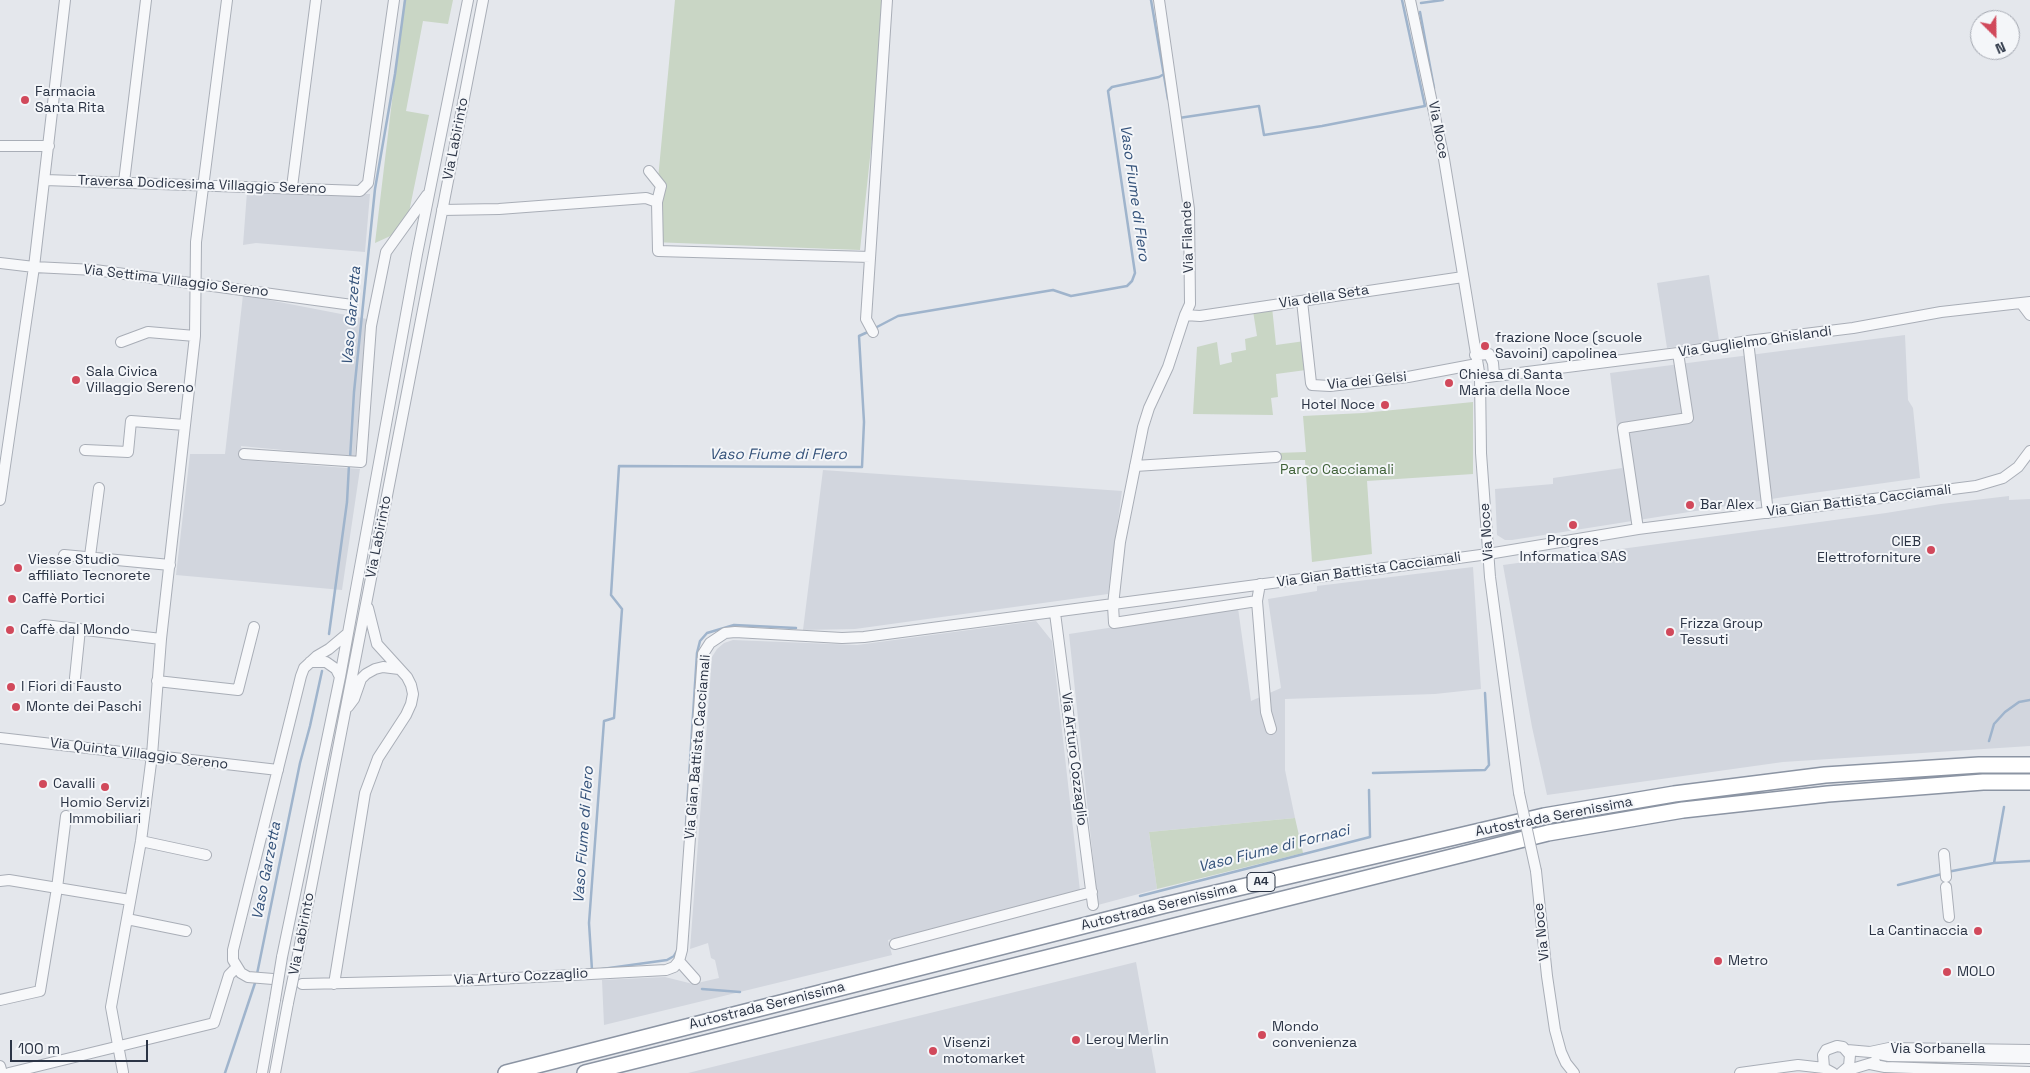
<!DOCTYPE html>
<html>
<head>
<meta charset="utf-8">
<style>
	body { margin:0 }
	#map { position:relative; width:2030px; height:1073px; overflow:hidden; background:#e4e7ec; font-family:"Space Grotesk",sans-serif }
	canvas { display:block }
	.north { position:absolute; left:1970px; top:10px; width:50px; height:50px; box-sizing:border-box; background:#f4f6f9; border:1px solid #a4a8b1; border-radius:50%; rotate:157deg; font-size:14px; font-weight:700; line-height:20px; text-align:center; color:#2b3445 }
	.north::after { content:''; display:block; margin:auto; width:18px; height:22px; background:#d1495b; clip-path:polygon(50% 0,100% 100%,50% 72%,0 100%) }
	.scale { position:absolute; left:10px; top:1040px; width:138px; height:22px; box-sizing:border-box; border:2px solid #2b3445; border-top:0; padding-left:6px; font-size:15px; line-height:18px; white-space:nowrap; color:#2b3445; -webkit-text-stroke:4px #f4f6f9; paint-order:stroke }
</style>
</head>
<body>
<div id="map">
<canvas width="2030" height="1073"></canvas>
<div class="north">N</div>
<div class="scale">100 m</div>
</div>
<script>
const context = document.querySelector('canvas').getContext('2d');
context.lineJoin = 'round';
function fillPath(path, color) { context.fillStyle = color; context.fill(path, 'evenodd'); }
const toPath = rows => new Path2D(rows.map(r => 'M' + r).join(''));
function stroke(path, color, width, dash) { context.strokeStyle = color; context.lineWidth = width; context.lineCap = dash ? 'butt' : 'round'; context.setLineDash(dash || []); context.stroke(path); }
function write(font, color, halo, rows, align = 'center') {
  context.font = font + ' "Space Grotesk",sans-serif'; context.lineWidth = 4; context.setLineDash([]); context.textBaseline = 'middle'; context.strokeStyle = halo; context.fillStyle = color; for (const [text, x, y, turn = 0] of rows) {
    context.save(); context.translate(x, y); context.rotate((+turn || 0) * Math.PI / 180); context.textAlign = isNaN(turn) ? turn : align; if (halo) context.strokeText(text, 0, 0); context.fillText(text, 0, 0); context.restore();
  }
}
const built = toPath([
	[247,192,370,194,365,252,256,243,243,245],
	[1709,275,1719,340,1667,348,1657,283],
	[243,295,367,319,355,457,241,446,243,460,360,469,342,590,176,575,190,454,225,454],
	[1905,335,1908,400,1913,408,1920,478,1784,497,1512,540,1505,540,1497,535,1495,489,1553,484,1553,478,1622,468,1610,373],
	[823,470,1122,491,1108,594,855,629,803,630],
	[2009,496,2009,500,2030,499,2030,746,1783,762,1547,795,1532,727,1503,565,1886,513,1941,504],
	[1473,567,1481,689,1435,694,1285,699,1285,770,1295,818,1149,832,1157,889,1098,905,1069,634,1238,608,1251,701,1281,688,1268,599,1317,591,1317,586],
	[1036,621,1052,641,1080,891,888,940,892,955,604,1025,602,980,665,977,693,984,719,978,715,960,711,958,708,943,690,949,712,657,717,649,724,643,733,640,857,645],
	[1136,962,1156,1073,688,1073]
]);
const green = toPath([
	[404,0,453,0,448,24,423,21,406,111,429,115,408,217,397,233,375,243],
	[675,0,883,0,873,130,860,250,652,242],
	[1272,307,1276,345,1305,341,1306,370,1276,374,1278,397,1271,398,1273,415,1193,414,1197,347,1217,342,1220,365,1232,362,1231,353,1246,350,1245,339,1257,336,1253,311],
	[1473,402,1473,474,1367,481,1372,554,1312,562,1305,460,1276,460,1276,453,1306,452,1303,416,1363,413],
	[1295,818,1303,853,1157,889,1149,832]
]);
const stream = toPath([
	[1151,0,1168,99],
	[1421,3,1443,0],
	[1420,12,1434,88],
	[1179,118,1259,106,1264,135,1322,126,1425,106,1402,0],
	[875,328,898,316,1053,290,1071,296,1127,286,1132,281,1135,273,1108,91,1112,87,1159,77,1164,74],
	[350,459,354,392,375,189,395,74,405,0],
	[329,634,347,502,349,465],
	[1989,741,1994,724,2005,712,2019,702,2030,700],
	[1373,773,1485,770,1489,765,1485,693],
	[686,824,697,653,700,641,707,633,734,625,796,628],
	[1994,863,2030,861],
	[1947,872,1994,863,2004,807],
	[1898,885,1942,874],
	[1140,896,1370,837,1369,790],
	[602,969,667,960,674,956,677,951],
	[594,970,592,970,589,923,604,721,614,718,622,609,611,595,619,466,862,467,864,422,859,336,870,331],
	[257,974,300,763,310,726,322,671],
	[702,989,740,992],
	[225,1073,256,980]
]);
const minor = toPath([
	[1159,0,1189,209,1190,304,1185,315,1168,367,1149,408,1143,427,1120,542,1113,605,1114,623,1257,601],
	[1410,0,1444,159,1480,378,1481,453,1490,577,1519,793],
	[0,146,49,146],
	[649,171,661,186,657,202],
	[45,180,360,191,368,183,394,0],
	[124,182,146,0],
	[292,187,316,0],
	[442,210,499,209,646,198,657,202,658,251,870,257],
	[0,263,34,267,95,270,352,305],
	[1302,301,1311,383,1312,385,1330,386,1408,377,1477,364],
	[2021,303,2030,315],
	[1185,315,1200,316,1463,277],
	[873,332,866,319,887,0],
	[1748,341,1768,513],
	[121,342,148,332,195,336],
	[1475,355,1489,354,1493,363,1494,375],
	[1480,378,1678,353,1748,341,1853,328,1941,312,2030,302],
	[85,450,128,452,131,421,185,425],
	[244,454,361,462,371,326,386,252,427,195],
	[1135,466,1276,457],
	[0,500,34,267,65,0],
	[1638,529,1623,428,1688,418,1678,353],
	[64,555,170,565],
	[90,556,99,488],
	[1260,584,1257,601,1266,712,1271,729],
	[1055,613,1093,905],
	[44,625,161,639],
	[310,662,326,662,336,669,340,677],
	[75,678,80,629],
	[157,681,238,690,254,627],
	[348,707,354,699,361,679,366,674,375,669,383,667,399,669],
	[0,738,278,770],
	[141,841,206,855],
	[1944,854,1946,877],
	[1536,871,1547,976,1555,1030,1561,1052,1566,1063,1574,1073],
	[0,881,9,880,130,900],
	[1946,887,1949,917],
	[127,919,186,931],
	[895,944,1092,892],
	[298,955,483,0],
	[282,957,340,677,417,254,468,0],
	[679,961,695,979],
	[273,979,248,977,241,973,233,960,233,950,301,676,304,668,317,656,329,649,348,633],
	[302,984,478,980,666,970,674,967,679,961,682,950,703,654,710,643,725,633,735,632,842,638,864,637,1370,570,1488,554,1638,529,1976,486,2003,478,2018,467,2030,451],
	[334,984,365,793,378,758,406,715,411,704,413,694,411,685,407,677,377,644,368,608],
	[0,1000,40,991,57,888,66,816],
	[1847,1050,1870,1052,1889,1048,2030,1050],
	[1874,1053,1889,1056,2030,1058],
	[1870,1064,1885,1067,2030,1072],
	[0,1066,2,1073],
	[1845,1071,1875,1062],
	[123,1072,111,1007,141,841,152,755,161,639,195,336,196,242,227,0],
	[9,1073,214,1023,229,975,236,968],
	[262,1073,275,1000],
	[275,1073,288,1003],
	[1740,1073,1798,1065,1824,1068],
	[1833,1073,1824,1068,1823,1055,1826,1050,1837,1046,1843,1047,1850,1055,1849,1066,1841,1073]
]);
const highway = toPath([
	[506,1073,1165,905,1544,816,1674,794,1825,775,1979,765,2030,765],
	[585,1073,1548,833,1683,810,1828,794,1983,782,2030,782]
]);
const minorBridge = toPath([
	[1519,793,1536,871],
	[275,1000,282,957],
	[288,1003,298,955]
]);
const markers = [
	[25,100,5,"#d1495b"],
	[1485,346,5,"#d1495b"],
	[76,380,5,"#d1495b"],
	[1449,383,5,"#d1495b"],
	[1385,405,5,"#d1495b"],
	[1690,505,5,"#d1495b"],
	[1573,525,5,"#d1495b"],
	[1931,550,5,"#d1495b"],
	[18,568,5,"#d1495b"],
	[12,599,5,"#d1495b"],
	[10,630,5,"#d1495b"],
	[1670,632,5,"#d1495b"],
	[11,687,5,"#d1495b"],
	[16,707,5,"#d1495b"],
	[43,784,5,"#d1495b"],
	[105,787,5,"#d1495b"],
	[1978,931,5,"#d1495b"],
	[1718,961,5,"#d1495b"],
	[1947,972,5,"#d1495b"],
	[1262,1035,5,"#d1495b"],
	[1076,1040,5,"#d1495b"],
	[933,1051,5,"#d1495b"]
];
const shields = [
	[1261,882,28]
];
const shieldNames = [
	["A4",1261,882]
];
const poiNames = [
	["Farmacia",35,92],
	["Santa Rita",35,108],
	["frazione Noce (scuole",1495,338],
	["Savoini) capolinea",1495,354],
	["Sala Civica",86,372],
	["Villaggio Sereno",86,388],
	["Chiesa di Santa",1459,375],
	["Maria della Noce",1459,391],
	["Hotel Noce",1375,405,"right"],
	["Bar Alex",1700,505],
	["Progres",1573,541,"center"],
	["Informatica SAS",1573,557,"center"],
	["CIEB",1921,542,"right"],
	["Elettroforniture",1921,558,"right"],
	["Viesse Studio",28,560],
	["affiliato Tecnorete",28,576],
	["Caffè Portici",22,599],
	["Frizza Group",1680,624],
	["Tessuti",1680,640],
	["Caffè dal Mondo",20,630],
	["I Fiori di Fausto",21,687],
	["Monte dei Paschi",26,707],
	["Cavalli",53,784],
	["Homio Servizi",105,803,"center"],
	["Immobiliari",105,819,"center"],
	["La Cantinaccia",1968,931,"right"],
	["Metro",1728,961],
	["MOLO",1957,972],
	["Mondo",1272,1027],
	["convenienza",1272,1043],
	["Leroy Merlin",1086,1040],
	["Visenzi",943,1043],
	["motomarket",943,1059]
];
const streetNames = [
	["Via Noce",1438,130,79],
	["Via Labirinto",456,139,-79],
	["Traversa Dodicesima Villaggio Sereno",202,185,2],
	["Via Filande",1188,237,-92],
	["Via Settima Villaggio Sereno",176,281,7],
	["Via della Seta",1324,297,-9],
	["Via Guglielmo Ghislandi",1755,342,-8],
	["Via dei Gelsi",1367,381,-6],
	["Via Gian Battista Cacciamali",1859,501,-7],
	["Via Noce",1487,532,-94],
	["Via Labirinto",379,537,-79],
	["Via Gian Battista Cacciamali",1369,570,-8],
	["Via Gian Battista Cacciamali",698,747,-85],
	["Via Quinta Villaggio Sereno",139,754,7],
	["Via Arturo Cozzaglio",1074,759,83],
	["Autostrada Serenissima",1554,817,-11],
	["Autostrada Serenissima",1159,907,-14],
	["Via Noce",1542,932,-96],
	["Via Labirinto",302,934,-79],
	["Via Arturo Cozzaglio",521,977,-3],
	["Autostrada Serenissima",767,1006,-14],
	["Via Sorbanella",1938,1049]
];
const parkNames = [
	["Parco Cacciamali",1337,470]
];
const waterNames = [
	["Vaso Fiume di Flero",1134,193,82],
	["Vaso Garzetta",352,316,-85],
	["Vaso Fiume di Flero",778,455],
	["Vaso Fiume di Flero",584,835,-86],
	["Vaso Fiume di Fornaci",1274,849,-14],
	["Vaso Garzetta",267,871,-79]
];
fillPath(built, '#d2d6de');
fillPath(green, '#c9d6c5');
stroke(stream, '#9fb4cc', 2.5);
stroke(minor, '#a9aeb7', 12);
stroke(highway, '#8b94a3', 18);
stroke(minor, '#f7f8fa', 10);
stroke(highway, '#fff', 15);
stroke(minorBridge, '#a9aeb7', 12, []);
stroke(minorBridge, '#f7f8fa', 10);
for (const [x, y, r, color] of markers) { const dot = new Path2D(); dot.arc(x, y, r, 0, 2 * Math.PI); context.fillStyle = color; context.fill(dot); stroke(dot, '#f4f6f9', 2); }
for (const [x, y, w] of shields) { const box = new Path2D(); box.roundRect(x - w / 2, y - 9.5, w, 19, 4); context.fillStyle = '#f4f6f9'; context.fill(box); stroke(box, '#2b3445', 1); }
write('bold 12px', '#2b3445', null, shieldNames);
write('14px', '#2b3445', '#f4f6f9', poiNames, 'left');
write('14px', '#2b3445', '#f4f6f9', streetNames);
write('14px', '#3f6138', '#f4f6f9', parkNames);
write('italic 15px', '#34527a', '#f4f6f9', waterNames);
</script>
</body>
</html>
